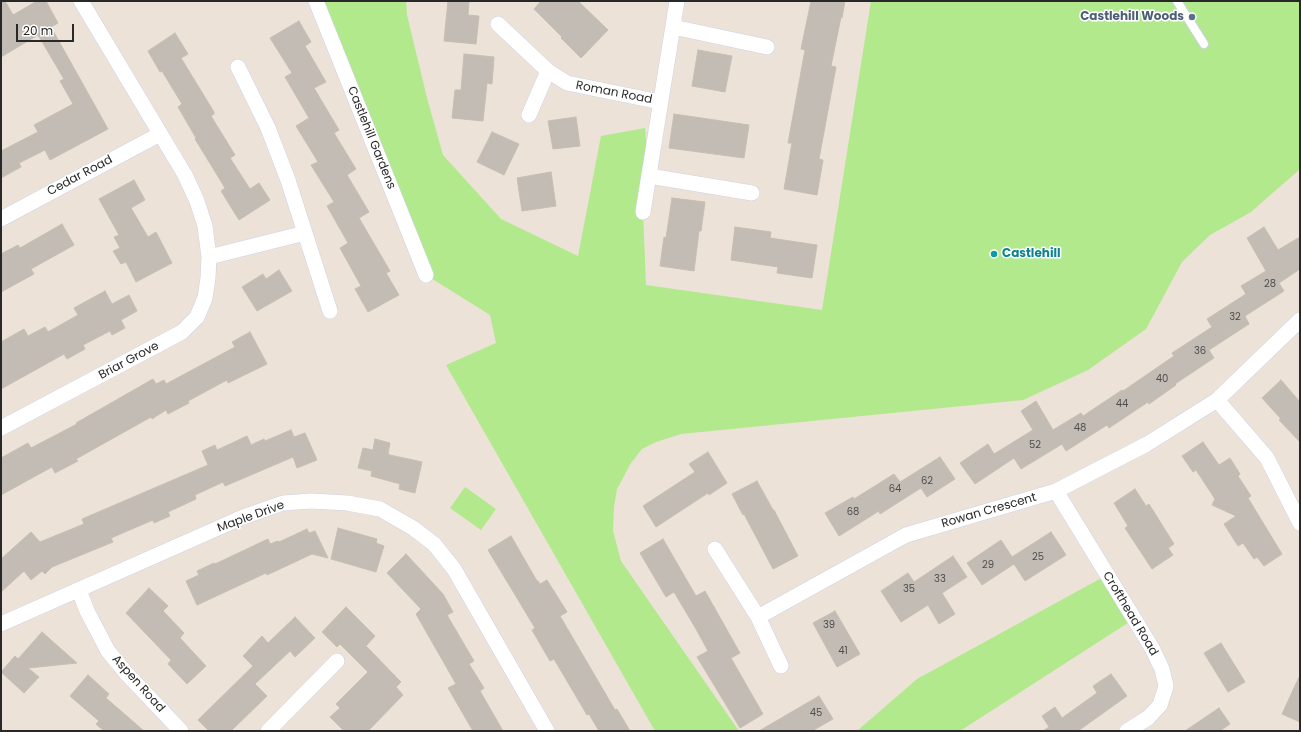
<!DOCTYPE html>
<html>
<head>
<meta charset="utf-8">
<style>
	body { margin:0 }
	#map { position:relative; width:1301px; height:732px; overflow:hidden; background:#ece2d7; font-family:Poppins,sans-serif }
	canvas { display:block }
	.frame { position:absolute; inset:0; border:2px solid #282828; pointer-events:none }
	.scale { position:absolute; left:16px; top:24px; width:58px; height:18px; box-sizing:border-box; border:2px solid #282828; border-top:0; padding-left:5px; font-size:12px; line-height:14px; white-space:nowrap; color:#282828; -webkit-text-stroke:3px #fff; paint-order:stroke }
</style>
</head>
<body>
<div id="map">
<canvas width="1301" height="732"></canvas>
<div class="frame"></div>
<div class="scale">20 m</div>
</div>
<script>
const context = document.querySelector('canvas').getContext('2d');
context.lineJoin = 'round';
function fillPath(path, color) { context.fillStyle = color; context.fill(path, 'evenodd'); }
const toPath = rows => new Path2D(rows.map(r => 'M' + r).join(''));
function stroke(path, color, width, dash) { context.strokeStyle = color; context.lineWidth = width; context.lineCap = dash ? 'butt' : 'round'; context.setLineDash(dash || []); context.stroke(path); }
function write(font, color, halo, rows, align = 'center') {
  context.font = font + ' Poppins,sans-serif'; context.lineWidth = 3; context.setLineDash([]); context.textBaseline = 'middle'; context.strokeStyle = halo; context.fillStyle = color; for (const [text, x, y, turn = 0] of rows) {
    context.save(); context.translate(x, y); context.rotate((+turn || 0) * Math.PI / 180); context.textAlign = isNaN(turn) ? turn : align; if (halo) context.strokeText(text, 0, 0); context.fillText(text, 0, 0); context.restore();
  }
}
const green = toPath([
	[316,1,406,1,407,15,427,98,443,155,501,219,578,256,601,136,645,128,649,176,643,212,646,285,822,310,871,1,1300,1,1300,169,1251,212,1210,235,1182,262,1146,329,1088,370,1023,400,681,434,656,442,642,449,631,463,617,489,614,507,613,531,621,561,739,731,655,731,446,365,496,343,490,315,426,275],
	[465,487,496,509,481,530,450,508],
	[1107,575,1134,619,960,731,857,731,917,679]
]);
const building = toPath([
	[1,1,5,1,13,15,37,1,46,1,58,23,51,27,108,129,50,160,45,150,19,163,21,167,1,178,1,151,38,132,34,125,73,104,60,81,64,79,38,35,1,57,1,1],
	[448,1,469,1,468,15,479,16,476,44,444,41,448,1],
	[541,1,578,1,608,30,581,58,561,38,562,37,534,9,541,1],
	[811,1,845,1,842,18,841,17,831,66,836,67,819,159,823,160,817,195,784,189,792,143,788,143,805,50,801,49,811,1],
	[299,21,311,42,305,46,326,82,314,88,339,130,334,133,356,169,347,175,369,212,359,218,390,271,386,273,399,295,368,312,355,289,361,286,340,248,348,243,327,206,334,202,311,165,318,162,296,126,309,118,285,77,292,73,270,38,299,21],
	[175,33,188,54,181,58,214,112,214,114,211,116,235,155,230,158,250,189,259,183,270,200,239,220,221,191,225,188,195,139,196,138,178,107,182,104,162,71,160,72,148,51,175,33],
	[698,50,732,56,725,92,692,86,698,50],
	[464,54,494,57,492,84,487,83,483,121,452,118,455,90,461,90,464,54],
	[674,114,749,125,744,158,669,148,674,114],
	[576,117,580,146,553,149,548,121,576,117],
	[492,132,519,144,504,175,477,162,492,132],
	[551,172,556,206,522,211,517,178,551,172],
	[134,180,145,200,131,208,148,237,156,232,172,263,136,282,126,262,121,264,113,251,120,248,114,237,119,235,99,199,134,180],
	[672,198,705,202,701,231,699,231,694,271,660,266,664,237,666,238,672,198],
	[62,224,74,245,31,269,34,274,1,292,1,254,18,245,20,248,62,224],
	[735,227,771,232,770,238,817,245,812,278,777,273,778,267,731,260,735,227],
	[1264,227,1278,250,1300,237,1300,269,1279,283,1284,291,1245,316,1249,324,1209,350,1214,358,1175,384,1176,385,1149,404,1148,402,1109,428,1107,425,1066,451,1062,444,1021,469,1014,458,975,484,960,463,988,444,994,454,1033,430,1021,411,1036,401,1053,430,1081,413,1083,416,1122,390,1123,391,1174,356,1172,353,1212,327,1207,319,1246,294,1241,286,1266,271,1247,238,1264,227],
	[279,270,292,291,257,311,242,287,263,274,266,279,279,270],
	[105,291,112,304,129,295,137,311,121,320,125,328,112,335,110,331,83,345,85,349,67,359,64,354,1,389,1,342,24,329,28,336,45,327,48,332,78,315,74,308,105,291],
	[250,332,267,364,228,383,227,380,188,401,189,403,168,414,166,410,152,419,151,417,76,459,78,461,55,473,52,467,1,495,1,458,28,443,31,448,77,424,76,423,153,379,156,384,164,380,166,384,235,347,232,342,250,332],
	[1281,380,1300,402,1300,442,1279,420,1281,419,1262,398,1281,380],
	[291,430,294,437,305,433,317,460,297,468,293,457,225,486,223,482,195,495,196,499,168,512,170,516,154,523,153,520,111,538,113,542,52,567,45,574,42,571,31,580,24,571,1,592,1,559,31,532,40,542,84,524,82,519,208,465,202,451,215,445,217,450,247,436,251,445,264,439,265,441,291,430],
	[375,439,390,443,388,454,390,455,422,462,415,493,399,489,400,484,371,476,372,471,358,468,363,448,373,450,375,439],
	[1203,442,1219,465,1230,458,1240,474,1238,476,1251,496,1248,498,1282,554,1264,566,1257,557,1254,559,1243,543,1238,546,1224,524,1236,516,1212,505,1215,499,1196,470,1193,472,1182,456,1203,442],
	[708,452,727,483,709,495,708,493,656,527,643,506,695,472,689,464,708,452],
	[940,457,955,479,927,497,921,488,880,514,879,511,839,536,825,513,853,497,854,499,894,474,900,482,940,457],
	[757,481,773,510,774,510,798,556,773,569,744,514,743,515,732,494,757,481],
	[1135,489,1146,506,1149,504,1174,544,1168,548,1173,555,1152,569,1125,528,1128,526,1114,503,1135,489],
	[338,528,377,539,376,543,384,546,376,572,331,559,338,528],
	[307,529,309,533,315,531,328,558,312,554,267,575,266,573,197,605,186,581,199,575,197,571,214,563,215,564,268,539,270,544,278,541,279,542,307,529],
	[1051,532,1066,555,1025,581,1014,564,982,585,967,563,1001,540,1012,557,1051,532],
	[511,536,537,581,538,581,540,584,547,580,567,612,560,616,615,710,617,709,630,731,599,731,589,714,587,715,554,659,550,661,532,630,535,628,488,550,511,536],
	[663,539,696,596,705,591,740,653,731,658,763,714,740,728,697,657,708,651,696,629,674,592,666,597,640,553,663,539],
	[406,554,443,594,453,612,447,615,474,661,469,664,484,688,480,691,503,731,473,731,448,688,456,684,416,614,421,609,387,573,406,554],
	[953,556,967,577,942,593,955,614,939,624,928,605,901,622,881,591,908,573,914,582,953,556],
	[149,588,168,606,163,611,184,633,180,638,206,666,187,684,168,664,171,660,126,613,149,588],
	[346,607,375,636,366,646,401,682,396,687,403,695,368,731,344,731,330,717,340,708,336,704,368,672,340,644,337,647,322,632,346,607],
	[835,611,860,654,837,667,813,623,835,611],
	[295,617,315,638,295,657,290,651,255,684,267,696,231,731,209,731,198,720,253,666,243,656,262,636,268,643,295,617],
	[42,632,77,663,28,668,39,677,24,693,1,672,15,656,18,659,42,632],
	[1221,643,1245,682,1228,692,1204,653,1221,643],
	[1111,674,1127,696,1078,731,1043,731,1049,727,1042,716,1055,707,1062,718,1097,693,1093,686,1111,674],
	[88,675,109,694,106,698,144,731,104,731,96,724,99,721,70,696,88,675],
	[1300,675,1300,722,1282,714,1300,675],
	[819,696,833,719,812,731,759,731,819,696],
	[1219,708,1230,724,1220,731,1185,731,1219,708]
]);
const lane = toPath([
	[1177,1,1204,44]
]);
const street = toPath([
	[316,1,426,275],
	[498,24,548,71,567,83,660,102],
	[673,27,767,47],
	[238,67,268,128,288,180,330,311],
	[529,115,548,71],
	[649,176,752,193],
	[643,212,677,1],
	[1,219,160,134],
	[209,257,305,233],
	[1217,400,1267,458,1300,523],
	[1,428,182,332,197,317,205,298,208,278,209,257,205,226,197,201,185,175,81,1],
	[1056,491,1152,648,1162,669,1166,686,1160,705,1148,718,1127,731],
	[715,549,758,617,781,666],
	[79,590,87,611,108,651,126,673,181,731],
	[758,617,906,535,1056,491,1147,444,1217,400,1300,320],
	[1,624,243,517,283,503,311,501,347,503,380,509,413,528,434,544,454,569,547,731],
	[268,731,337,661]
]);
const markers = [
	[1192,17,4,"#5c6f8a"],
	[994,254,4,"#0f9aa8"]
];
const numberNames = [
	["28",1270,284],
	["32",1235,317],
	["36",1200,351],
	["40",1162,379],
	["44",1122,404],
	["48",1080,428],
	["52",1035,445],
	["62",927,481],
	["64",895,489],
	["68",853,512],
	["25",1038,557],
	["29",988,565],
	["33",940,579],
	["35",909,589],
	["39",829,625],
	["41",843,651],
	["45",816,713]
];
const serviceNames = [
	["Castlehill Woods",1184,17]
];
const streetNames = [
	["Roman Road",614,93,11],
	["Castlehill Gardens",371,138,68],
	["Cedar Road",80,176,-28],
	["Briar Grove",129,361,-28],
	["Rowan Crescent",989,511,-16],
	["Maple Drive",251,517,-20],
	["Crofthead Road",1130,614,59],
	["Aspen Road",138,684,48]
];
const cultureNames = [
	["Castlehill",1002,254]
];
fillPath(green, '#b2e98d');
fillPath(building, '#c3bcb4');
stroke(building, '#c7beb1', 1);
stroke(lane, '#cdd2e3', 10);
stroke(street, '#cdd2e3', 16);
stroke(lane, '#fff', 8);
stroke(street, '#fff', 15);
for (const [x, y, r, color] of markers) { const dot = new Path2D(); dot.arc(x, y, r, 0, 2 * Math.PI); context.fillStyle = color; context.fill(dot); stroke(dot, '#fff', 1.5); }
write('10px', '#4f4d4b', null, numberNames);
write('bold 12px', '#4e5e75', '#fff', serviceNames, 'right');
write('12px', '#282828', '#fff', streetNames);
write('bold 12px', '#0d838f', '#fff', cultureNames, 'left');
</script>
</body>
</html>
